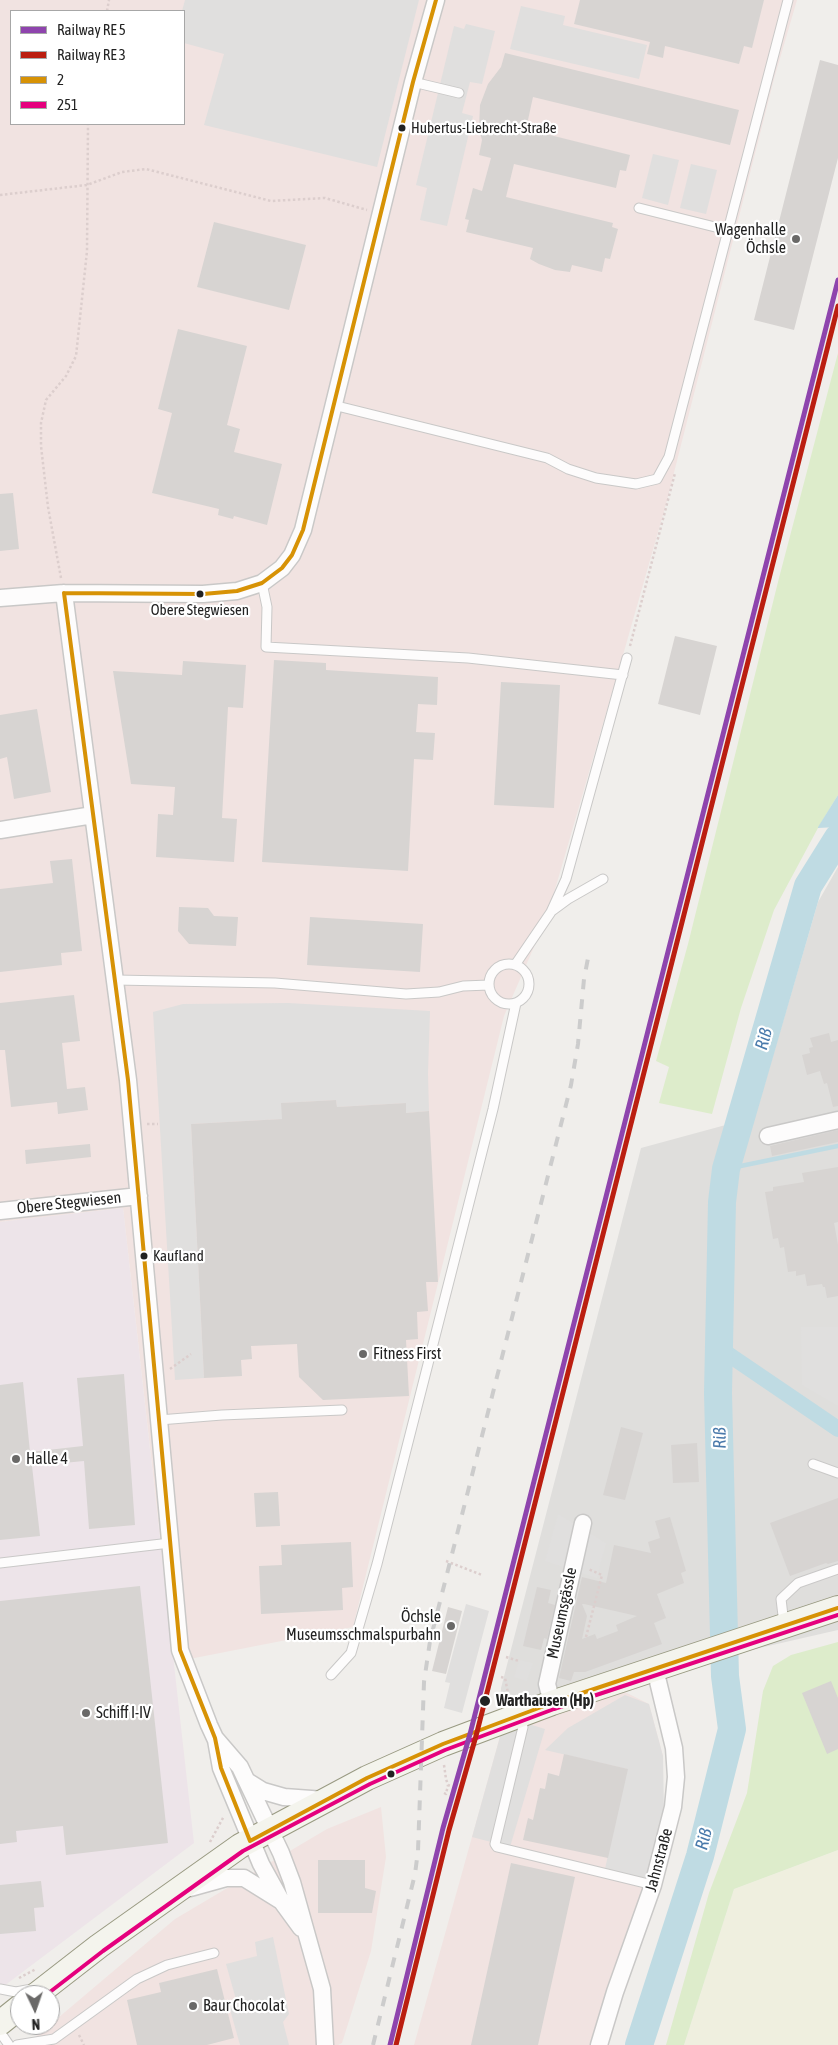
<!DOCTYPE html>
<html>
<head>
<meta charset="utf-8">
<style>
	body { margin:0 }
	#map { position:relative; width:838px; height:2045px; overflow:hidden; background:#f0eeeb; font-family:"Asap Condensed",sans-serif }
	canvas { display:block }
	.legend { position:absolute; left:10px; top:10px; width:175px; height:115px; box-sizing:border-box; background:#fff; border:1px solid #a7a7a7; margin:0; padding:6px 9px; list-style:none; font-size:15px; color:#222 }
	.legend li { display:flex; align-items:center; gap:10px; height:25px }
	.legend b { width:25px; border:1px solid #a7a7a7 }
	.north { position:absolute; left:10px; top:1985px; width:50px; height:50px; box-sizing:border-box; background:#fff; border:1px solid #a7a7a7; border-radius:50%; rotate:177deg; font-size:14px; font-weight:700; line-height:20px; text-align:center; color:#222 }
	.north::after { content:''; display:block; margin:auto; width:18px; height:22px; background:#6a6968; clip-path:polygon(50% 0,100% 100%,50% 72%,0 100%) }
</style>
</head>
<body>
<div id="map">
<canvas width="838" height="2045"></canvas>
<ul class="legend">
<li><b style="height:6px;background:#8e44ad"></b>Railway RE 5</li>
<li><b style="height:6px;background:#bb1e10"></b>Railway RE 3</li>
<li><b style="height:6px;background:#d79205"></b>2</li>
<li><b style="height:6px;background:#e5007d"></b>251</li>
</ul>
<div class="north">N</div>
</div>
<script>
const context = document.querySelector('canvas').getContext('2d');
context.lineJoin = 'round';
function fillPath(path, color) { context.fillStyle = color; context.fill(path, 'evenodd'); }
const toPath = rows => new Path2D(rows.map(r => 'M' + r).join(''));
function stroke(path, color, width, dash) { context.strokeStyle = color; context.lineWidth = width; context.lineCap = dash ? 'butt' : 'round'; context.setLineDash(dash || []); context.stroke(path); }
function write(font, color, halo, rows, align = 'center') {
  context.font = font + ' "Asap Condensed",sans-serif'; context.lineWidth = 4.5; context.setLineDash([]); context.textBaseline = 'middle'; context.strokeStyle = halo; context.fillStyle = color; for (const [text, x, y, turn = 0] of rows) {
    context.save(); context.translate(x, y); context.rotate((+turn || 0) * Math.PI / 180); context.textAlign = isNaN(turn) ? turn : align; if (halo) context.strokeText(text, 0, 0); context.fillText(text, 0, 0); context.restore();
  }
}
const residential = toPath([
	[838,867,838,1630,755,1649,501,1733,501,1688,641,1148,755,1117,818,902]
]);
const commercial = toPath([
	[0,0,797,0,774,79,666,504,623,655,547,917,504,1016,353,1627,174,1662,123,1208,0,1222],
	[11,11,184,11,184,124,11,124],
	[625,1692,649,1704,663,1756,649,1880,593,2045,414,2045,501,1733],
	[381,1807,386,1857,371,1951,342,2043,338,2045,26,2045,175,1919,327,1829]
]);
const industrial = toPath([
	[123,1208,194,1843,0,1989,0,1222]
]);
const farmland = toPath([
	[838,1850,838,2045,684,2045,734,1889]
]);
const grass = toPath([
	[838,353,838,795,818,828,774,910,741,1008,712,1114,659,1103,669,1067,656,1061,688,944,779,578],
	[838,1642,838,1850,734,1889,684,2045,666,2045,709,1893,747,1793,763,1691,773,1666,791,1655]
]);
const parking = toPath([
	[185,0,419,0,377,167,204,125,224,54,184,43,182,11],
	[521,6,565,16,563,25,647,45,639,79,510,49],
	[466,24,495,31,482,84,470,82,462,113,473,116,447,226,420,220,427,188,416,185,454,26,464,29],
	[653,154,679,160,668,205,642,198],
	[691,164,717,170,706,214,680,208],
	[288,1003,430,1011,428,1074,429,1111,406,1113,406,1103,337,1107,336,1100,282,1103,282,1119,191,1124,204,1378,175,1380,153,1012,183,1004],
	[801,1327,838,1327,838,1406,802,1385],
	[558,1514,606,1543,597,1578,545,1561],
	[466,1604,489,1611,462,1713,444,1708,450,1683,445,1682],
	[519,1660,533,1663,527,1681,514,1677],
	[625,1695,649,1704,663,1756,664,1814,649,1880,605,1869,627,1769,545,1750,568,1728],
	[529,1724,545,1729,510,1847,472,1837,501,1733],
	[273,1937,289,2014,283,2022,289,2045,240,2045,229,2006,237,2003,226,1964,257,1956,255,1942]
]);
const water = toPath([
	[838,795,838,827,818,828,818,827]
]);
const stream = toPath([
	[726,1169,838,1146]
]);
const canal = toPath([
	[719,1348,838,1429]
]);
const river = toPath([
	[639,2045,700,1856,732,1729,725,1676,718,1393,722,1202,726,1169,808,886,838,838]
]);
const building = toPath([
	[580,0,764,0,752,48,744,46,739,64,665,46,663,58,647,54,650,42,574,24],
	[505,53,739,110,730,145,533,97,526,129,630,155,626,171,620,170,616,188,514,164,506,197,613,223,612,227,618,229,610,259,605,258,602,272,572,265,570,272,555,270,539,264,530,259,533,248,466,232,469,220,465,219,473,188,482,191,491,158,479,155,482,140,479,129,480,105,488,84,501,67],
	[820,60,838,65,838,158,794,330,754,320],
	[214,222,306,245,289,310,197,287],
	[178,329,247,346,227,425,240,429,234,452,282,464,267,525,234,516,233,519,218,515,219,509,152,493,172,413,158,409],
	[13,493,19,549,0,551,0,494],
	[675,636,717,646,700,715,658,704],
	[274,660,326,663,326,670,438,677,437,705,418,704,416,732,435,733,433,760,414,759,408,871,262,862],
	[183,661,246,665,243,708,228,707,222,818,237,819,234,862,156,857,158,814,173,815,175,787,131,784,113,671,182,675],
	[501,682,560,685,554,808,494,805],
	[37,709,51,792,14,799,7,757,0,759,0,715],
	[72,859,82,951,61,953,62,965,0,972,0,889,53,883,50,861],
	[179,907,208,908,214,916,238,917,236,946,189,944,178,931],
	[310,917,423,924,420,972,307,965],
	[74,995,80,1041,62,1043,67,1089,85,1087,88,1110,58,1114,57,1102,11,1107,5,1050,0,1050,0,1003],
	[829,1033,831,1042,838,1040,838,1106,833,1107,827,1083,824,1084,820,1071,807,1075,802,1055,810,1053,809,1048,813,1047,810,1038],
	[336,1100,337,1107,406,1103,406,1113,429,1111,438,1282,426,1282,428,1311,417,1312,418,1339,406,1340,409,1396,323,1400,299,1377,297,1344,251,1346,252,1359,241,1360,242,1376,204,1378,191,1124,282,1119,281,1103],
	[838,1130,838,1142,772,1156,770,1146],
	[90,1144,91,1157,26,1164,25,1150],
	[838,1167,838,1222,834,1223,838,1245,838,1296,827,1298,825,1287,823,1287,822,1284,807,1286,805,1274,796,1276,796,1271,788,1272,784,1247,780,1248,778,1238,773,1239,765,1192,773,1191,773,1187,804,1182,802,1173],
	[124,1374,135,1525,89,1529,84,1461,32,1466,40,1536,0,1540,0,1385,23,1382,30,1452,83,1446,77,1378],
	[621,1427,643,1433,625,1500,603,1495],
	[697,1443,699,1482,673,1483,671,1445],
	[278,1492,280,1526,256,1527,254,1493],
	[838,1498,838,1561,828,1564,826,1563,790,1576,770,1523],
	[670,1517,686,1571,681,1573,684,1583,657,1594,666,1618,654,1623,662,1644,585,1672,574,1672,571,1681,559,1678,582,1577,606,1583,614,1545,651,1553,648,1542,660,1538,655,1521],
	[582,1604,584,1604,637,1616,616,1625,618,1631,597,1639,595,1634,582,1639,587,1616],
	[351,1542,353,1587,342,1588,343,1610,261,1614,259,1566,282,1565,281,1545],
	[140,1586,168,1843,66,1855,63,1826,16,1831,17,1842,0,1844,0,1601],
	[537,1587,551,1590,548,1603,555,1605,547,1639,544,1638,541,1650,523,1646],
	[448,1607,462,1611,446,1674,432,1671],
	[831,1681,838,1698,838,1749,827,1754,802,1693],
	[564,1754,628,1769,608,1858,523,1840,528,1818,533,1820,540,1788,545,1789,548,1773,559,1776],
	[318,1860,365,1860,365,1888,376,1891,372,1913,318,1913],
	[511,1863,575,1877,538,2045,471,2045],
	[41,1881,44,1907,34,1908,36,1931,0,1934,0,1885],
	[217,1969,234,2038,207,2045,137,2045,127,2000,161,1992,159,1983]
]);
const path = toPath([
	[107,11,109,0],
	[0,195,87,185,122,172,146,169,271,201,325,198,367,210],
	[61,578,48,507,41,446,41,423,46,400,66,376,76,356,87,251,88,124],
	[630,646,675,473],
	[147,1124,158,1124],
	[170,1369,191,1354],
	[446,1561,482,1575],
	[586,1637,602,1575,588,1569],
	[506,1657,519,1661],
	[501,1677,505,1678,509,1698],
	[444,1765,446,1779,448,1785,451,1786],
	[444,1793,446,1794,448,1785],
	[210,1842,224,1816],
	[19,1978,36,1969],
	[79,2035,84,2045]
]);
const service = toPath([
	[413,82,459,93],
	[639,208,727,230],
	[333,405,547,458,568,469,596,478,636,484,657,479,669,457,788,0],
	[262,583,267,607,266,647,468,658,623,675],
	[553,910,568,899,603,879],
	'489 984a20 20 0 1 1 40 0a20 20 0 1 1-40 0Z',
	[515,965,551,912,566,879,627,658],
	[115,980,275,983,406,994,439,992,463,986,489,985],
	[159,1420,222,1415,342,1410],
	[813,1464,838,1473],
	[0,1563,170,1543],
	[784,1624,781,1599,798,1583,838,1569],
	[331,1675,351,1653,377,1564,493,1109,516,1003],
	[520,1717,523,1727,495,1844,497,1847,653,1885],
	[0,1989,16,1992,37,1988],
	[0,2032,9,2045],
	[17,2045,54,2039,137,1979,167,1965,214,1953]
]);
const minor = toPath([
	[64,593,128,1080,180,1650,209,1725,215,1738,240,1767,281,1853,292,1882,322,1989,325,2045],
	[0,598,64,593,203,594,237,591,262,583,282,568,292,555,303,530,413,82,436,0],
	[0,830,93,815],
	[768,1136,838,1120],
	[0,1211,139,1196],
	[552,1703,547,1684,583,1523],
	[216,1740,221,1768,261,1864,282,1902,301,1928],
	[247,1781,263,1791,284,1797,325,1800],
	[190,1888,226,1878,244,1878,281,1901],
	[599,2045,615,1992,653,1885,673,1807,676,1777,674,1748,655,1669]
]);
const secondary = toPath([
	[36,1995,99,1946,240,1846,367,1778,443,1744,552,1703,838,1608],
	[0,2023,20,2007]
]);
const rail = toPath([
	[373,2045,415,1874,418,1851,424,1682,430,1641,571,1085,578,1044,584,979,589,953]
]);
const bus1 = toPath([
	[64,593,128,1080,180,1650,215,1738,221,1768,250,1841,367,1778,443,1744,552,1703,838,1608],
	[64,593,203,594,237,591,262,583,282,568,292,555,303,530,413,82,436,0]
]);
const bus2 = toPath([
	[46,1995,103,1951,243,1851,370,1784,445,1750,554,1709,838,1615]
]);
const rail1 = toPath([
	[390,2045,443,1828,470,1734,838,280]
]);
const rail2 = toPath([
	[396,2045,449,1830,476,1736,838,306]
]);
const markers = [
	[402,128,4.5,"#222"],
	[796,239,5,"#6a6968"],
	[200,594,4.5,"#222"],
	[144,1256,4.5,"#222"],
	[363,1354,5,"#6a6968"],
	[16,1459,5,"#6a6968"],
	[451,1626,5,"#6a6968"],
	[485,1701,6,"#222"],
	[86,1713,5,"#6a6968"],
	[391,1774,4.5,"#222"],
	[193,2006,5,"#6a6968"]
];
const busNames = [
	["Hubertus-Liebrecht-Straße",411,128],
	["Obere Stegwiesen",200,610,"center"],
	["Kaufland",153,1256]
];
const poiNames = [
	["Wagenhalle",786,230,"right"],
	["Öchsle",786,248,"right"],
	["Fitness First",373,1354],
	["Halle 4",26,1459],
	["Öchsle",441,1617,"right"],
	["Museumsschmalspurbahn",441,1635,"right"],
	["Schiff I-IV",96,1713],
	["Baur Chocolat",203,2006]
];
const streetNames = [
	["Obere Stegwiesen",69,1203,-6],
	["Museumsgässle",562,1613,-78],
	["Jahnstraße",659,1860,-75]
];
const stopNames = [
	["Warthausen (Hp)",496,1701]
];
const waterNames = [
	["Riß",764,1039,-74],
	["Riß",720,1438,-91],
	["Riß",704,1839,-75]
];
fillPath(residential, '#dfdedc');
fillPath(commercial, '#f1e3e1');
fillPath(industrial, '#ede4e9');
fillPath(farmland, '#efefdf');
fillPath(grass, '#ddeccb');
fillPath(parking, '#e0dfde');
fillPath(water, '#bfdbe3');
stroke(stream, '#bfdbe3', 4.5);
stroke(canal, '#bfdbe3', 16);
stroke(river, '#bfdbe3', 28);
fillPath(building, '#d7d4d2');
stroke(service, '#c9c8c7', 11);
stroke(minor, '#c9c8c7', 19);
stroke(secondary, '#999a82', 26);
stroke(path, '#dccecd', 2.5, [2.5, 2.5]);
stroke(service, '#fdfcfc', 9);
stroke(minor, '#fdfcfc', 16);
stroke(secondary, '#f4f4ed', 24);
stroke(rail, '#ccc', 4, [10, 10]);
stroke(bus1, '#d79205', 4);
stroke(bus2, '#e5007d', 4);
stroke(rail1, '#8e44ad', 5);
stroke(rail2, '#bb1e10', 5);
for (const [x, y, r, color] of markers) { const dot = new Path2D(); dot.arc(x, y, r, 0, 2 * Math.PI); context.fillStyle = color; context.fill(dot); stroke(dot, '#fff', 2); }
write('15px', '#222', '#fff', busNames, 'left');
write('16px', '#222', '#fff', poiNames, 'left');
write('16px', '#222', '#fff', streetNames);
write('bold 16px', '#222', '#fff', stopNames, 'left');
write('italic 18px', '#4a7aab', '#fff', waterNames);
</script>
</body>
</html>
